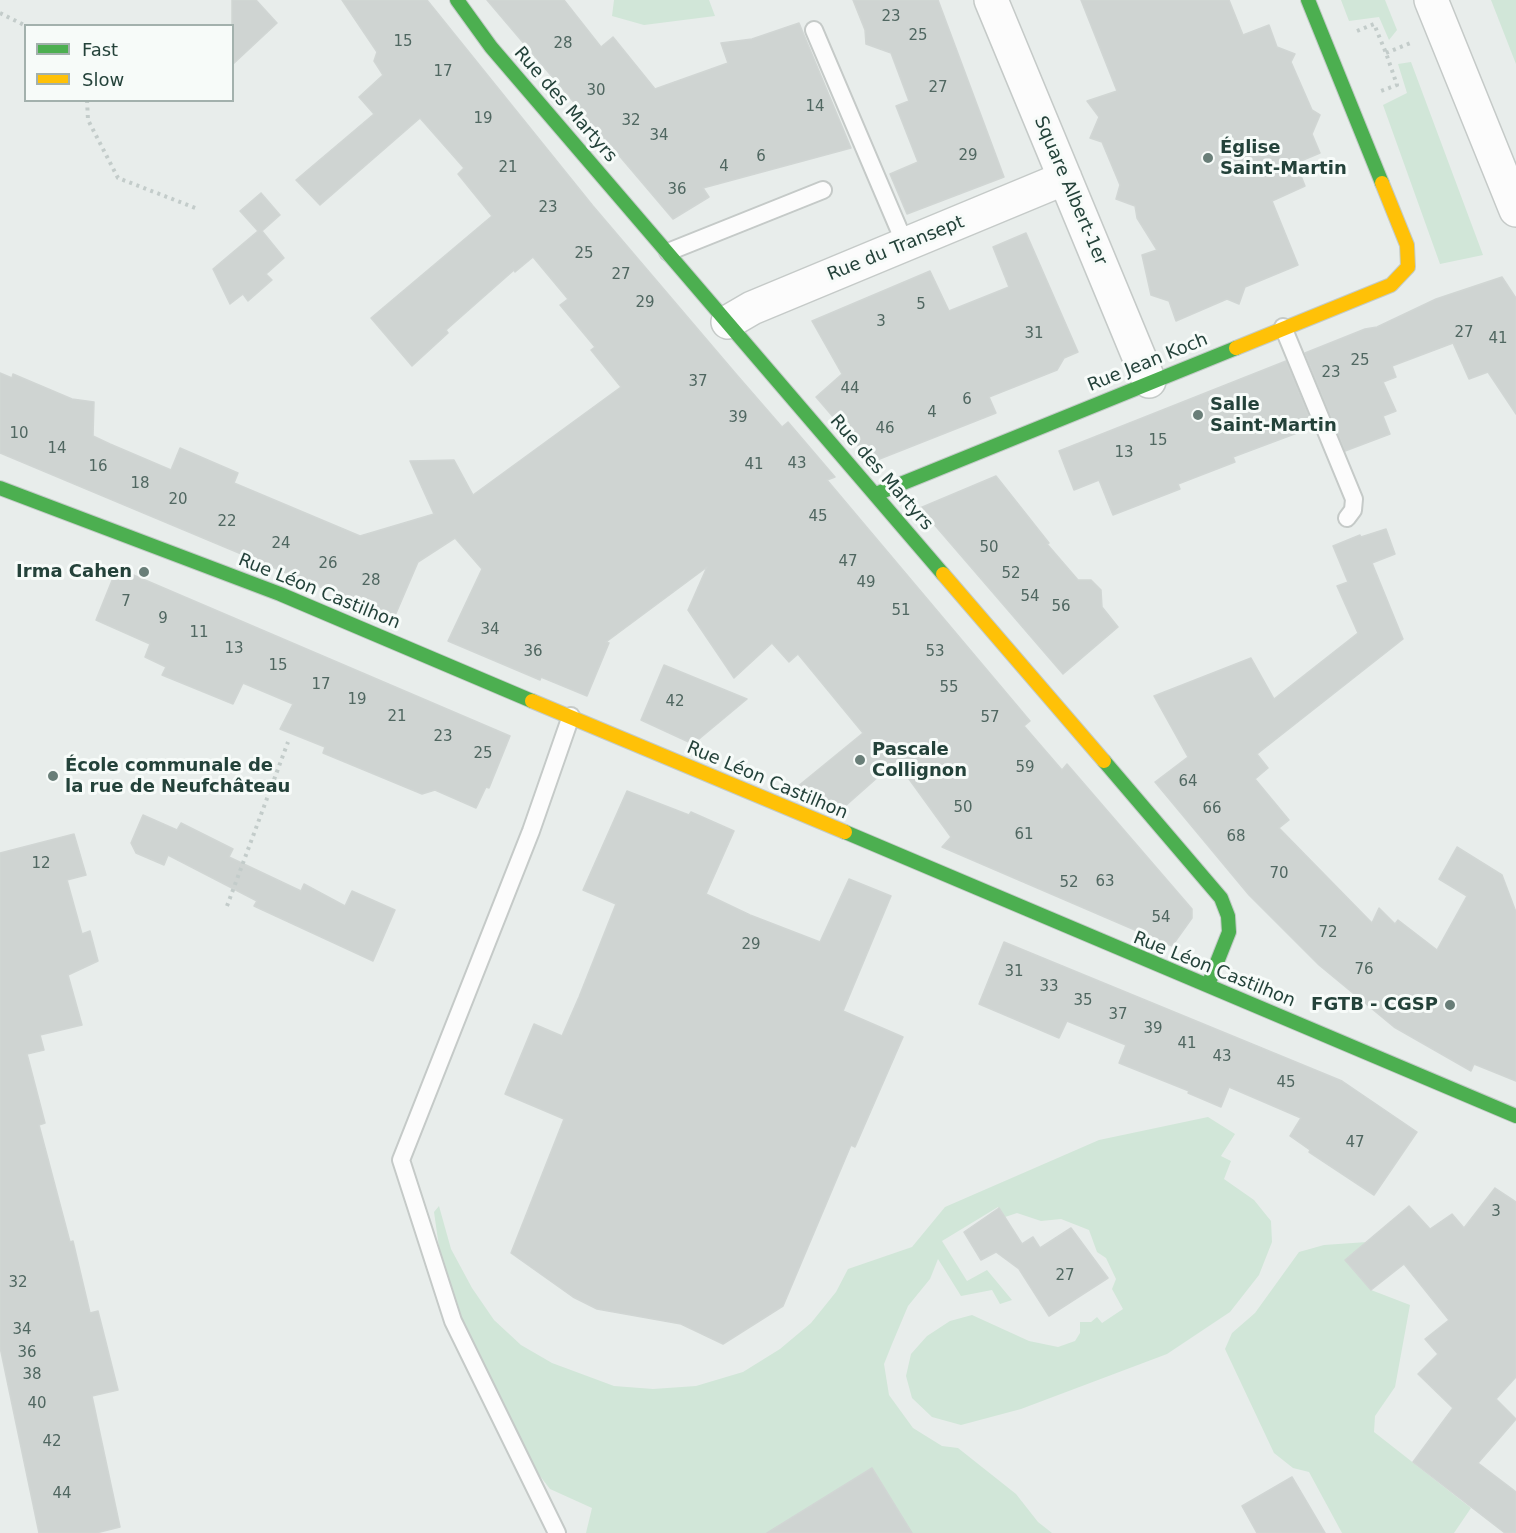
<!DOCTYPE html>
<html>
<head>
<meta charset="utf-8">
<style>
	body { margin:0 }
	#map { position:relative; width:1516px; height:1533px; overflow:hidden; background:#e8edeb; font-family:"DejaVu Sans",sans-serif }
	canvas { display:block }
	.legend { position:absolute; left:24px; top:24px; width:210px; height:78px; box-sizing:border-box; background:#f7fbf9; border:2px solid #a3b1ad; margin:0; padding:8px 10px; list-style:none; font-size:18px; color:#24423a }
	.legend li { display:flex; align-items:center; gap:12px; height:30px }
	.legend b { width:30px; border:2px solid #a3b1ad }
</style>
</head>
<body>
<div id="map">
<canvas width="1516" height="1533"></canvas>
<ul class="legend">
<li><b style="height:8px;background:#4caf50"></b>Fast</li>
<li><b style="height:8px;background:#ffc107"></b>Slow</li>
</ul>
</div>
<script>
const context = document.querySelector('canvas').getContext('2d');
context.lineJoin = 'round';
function fillPath(path, color) { context.fillStyle = color; context.fill(path, 'evenodd'); }
const toPath = rows => new Path2D(rows.map(r => 'M' + r).join(''));
function stroke(path, color, width, dash) { context.strokeStyle = color; context.lineWidth = width; context.lineCap = dash ? 'butt' : 'round'; context.setLineDash(dash || []); context.stroke(path); }
function write(font, color, halo, rows, align = 'center') {
  context.font = font + ' "DejaVu Sans",sans-serif'; context.lineWidth = 6; context.setLineDash([]); context.textBaseline = 'middle'; context.strokeStyle = halo; context.fillStyle = color; for (const [text, x, y, turn = 0] of rows) {
    context.save(); context.translate(x, y); context.rotate((+turn || 0) * Math.PI / 180); context.textAlign = isNaN(turn) ? turn : align; if (halo) context.strokeText(text, 0, 0); context.fillText(text, 0, 0); context.restore();
  }
}
const green = toPath([
	[614,0,709,0,715,16,644,25,612,16],
	[1341,0,1385,0,1397,30,1389,40,1379,17,1349,21],
	[1491,0,1516,0,1516,64],
	[1411,62,1483,255,1440,264,1383,105,1407,93,1398,64],
	[1208,1117,1235,1134,1221,1156,1231,1161,1224,1179,1254,1200,1271,1221,1272,1242,1259,1275,1230,1312,1167,1354,1021,1409,961,1425,932,1417,912,1398,906,1376,911,1354,927,1336,950,1321,972,1315,1029,1341,1058,1347,1075,1341,1080,1333,1080,1322,1091,1322,1097,1317,1102,1323,1123,1309,1112,1289,1116,1279,1106,1258,1097,1252,1089,1230,1061,1219,1041,1221,1017,1213,1005,1217,998,1207,942,1241,967,1281,987,1270,1012,1300,1000,1304,992,1290,961,1296,938,1259,930,1279,908,1306,892,1344,884,1364,889,1395,913,1428,942,1446,958,1448,1016,1494,1038,1522,1052,1533,912,1533,872,1469,767,1533,586,1533,592,1508,550,1489,520,1450,472,1348,443,1275,434,1212,439,1206,451,1249,472,1288,494,1320,521,1345,552,1363,614,1386,653,1389,696,1386,743,1372,780,1349,811,1323,836,1292,848,1269,912,1247,945,1207,1099,1140],
	[1367,1242,1345,1260,1371,1290,1410,1305,1395,1387,1375,1416,1374,1432,1471,1508,1454,1533,1342,1533,1309,1472,1293,1468,1274,1453,1225,1349,1232,1333,1255,1313,1299,1252,1324,1245]
]);
const building = toPath([
	[232,0,256,0,277,23,232,65,232,0],
	[342,0,427,0,593,206,736,374,782,427,788,422,835,477,827,480,1030,721,1024,726,1062,770,1067,764,1192,909,1192,918,1172,946,942,847,951,837,896,761,843,808,797,787,863,733,798,654,789,662,772,643,734,678,688,610,707,567,606,642,609,643,587,696,541,677,540,680,448,641,482,569,455,538,418,562,394,618,0,453,0,373,12,378,13,374,72,399,94,402,93,436,110,444,171,470,180,448,238,473,234,483,360,536,434,514,410,461,454,460,473,495,621,387,591,350,595,347,560,305,568,299,533,257,515,272,514,270,446,330,448,333,412,366,371,318,492,216,458,174,464,168,420,118,320,205,296,180,374,114,359,97,383,75,374,61,377,52,342,0],
	[487,0,564,0,601,47,613,37,655,89,728,63,721,43,752,39,799,23,851,148,703,188,709,197,673,219,487,0],
	[853,0,938,0,1004,177,907,214,890,174,918,162,896,106,909,101,891,53,866,44,865,30,853,0],
	[1081,0,1229,0,1243,35,1269,25,1277,47,1295,54,1291,62,1312,110,1320,115,1312,134,1320,153,1296,163,1305,186,1272,201,1298,265,1245,287,1239,304,1227,299,1176,321,1169,301,1151,295,1142,255,1157,250,1137,218,1135,206,1116,199,1120,185,1102,142,1090,138,1099,117,1087,101,1117,91,1081,0],
	[261,193,280,215,262,231,284,258,266,274,272,280,248,301,243,294,230,304,213,269,258,231,240,211,261,193],
	[1026,233,1078,352,1064,358,1057,370,989,397,996,413,872,462,816,397,842,374,812,321,930,271,949,311,1009,287,993,247,1026,233],
	[1502,277,1516,298,1516,414,1488,372,1469,379,1453,343,1392,366,1396,377,1383,382,1396,411,1383,416,1390,434,1345,451,1305,353,1365,329,1377,327,1436,299,1502,277],
	[1286,361,1313,427,1233,457,1235,462,1178,484,1180,489,1113,515,1099,480,1074,490,1059,451,1286,361],
	[996,476,1049,543,1047,544,1078,580,1091,580,1101,590,1102,607,1118,627,1063,674,920,508,996,476],
	[1386,529,1395,554,1372,563,1403,639,1257,754,1268,768,1255,779,1289,820,1279,828,1372,923,1379,908,1395,924,1398,920,1437,950,1467,896,1439,879,1457,847,1502,875,1516,912,1516,1081,1474,1064,1471,1071,1394,1027,1319,965,1249,895,1155,782,1188,757,1154,696,1251,658,1274,699,1358,633,1337,586,1348,582,1333,546,1360,535,1361,537,1386,529],
	[117,568,510,736,489,788,486,787,476,808,435,790,422,794,323,753,325,747,280,729,293,704,243,683,233,704,162,675,166,667,145,657,150,644,96,620,117,568],
	[664,665,747,699,693,744,641,720,664,665],
	[627,791,689,815,691,812,734,831,706,894,750,915,820,942,849,879,891,896,843,1011,903,1037,855,1147,851,1145,783,1306,723,1344,681,1324,597,1309,573,1297,511,1253,564,1119,505,1094,534,1024,562,1036,579,997,616,904,583,890,627,791],
	[143,815,177,830,181,823,233,849,229,857,301,891,304,884,345,906,352,891,395,910,373,961,254,906,257,901,168,855,164,865,136,853,131,843,143,815],
	[74,834,86,875,67,880,82,934,90,931,98,961,68,975,82,1025,40,1035,44,1050,27,1054,45,1123,39,1125,70,1242,73,1241,90,1313,98,1311,118,1390,92,1396,120,1527,96,1533,39,1533,0,1347,0,853,74,834],
	[1004,942,1342,1081,1417,1132,1374,1195,1309,1152,1310,1150,1290,1136,1301,1118,1229,1087,1221,1107,1188,1093,1189,1091,1119,1063,1126,1045,1067,1021,1059,1038,979,1004,1004,942],
	[1495,1188,1516,1202,1516,1377,1496,1399,1516,1419,1478,1463,1516,1492,1516,1533,1505,1533,1413,1462,1453,1408,1418,1374,1438,1354,1425,1339,1449,1320,1404,1264,1371,1290,1345,1260,1409,1206,1430,1229,1452,1214,1464,1228,1495,1188],
	[999,1208,1022,1244,1033,1237,1040,1248,1071,1228,1108,1278,1049,1316,1019,1269,996,1252,981,1260,964,1232,999,1208],
	[872,1468,912,1533,767,1533,872,1468],
	[1292,1477,1325,1533,1257,1533,1242,1506,1292,1477]
]);
const path = toPath([
	[0,13,26,26],
	[1357,31,1374,24,1386,53,1397,85,1381,91],
	[1386,53,1413,42],
	[87,100,88,120,118,178,198,209],
	[227,906,288,742]
]);
const lane = toPath([
	[814,30,906,246],
	[668,252,823,190],
	[1283,327,1354,499,1353,510,1347,518],
	[557,1533,453,1321,401,1160,531,831,571,716]
]);
const street = toPath([
	[991,0,1149,381],
	[1431,0,1516,210],
	[728,322,752,308,1065,178]
]);
const fast = toPath([
	[457,0,491,47,943,574],
	[1308,0,1382,183],
	[0,488,280,594,532,701],
	[876,494,1236,348],
	[1104,761,1221,898,1228,916,1229,932,1208,985],
	[845,832,1516,1116]
]);
const slow = toPath([
	[1236,348,1391,285,1408,267,1407,245,1382,183],
	[943,574,1104,761],
	[532,701,845,832]
]);
const markers = [
	[1208,158,6,"#697e78"],
	[1198,415,6,"#697e78"],
	[144,572,6,"#697e78"],
	[860,760,6,"#697e78"],
	[53,776,6,"#697e78"],
	[1450,1005,6,"#697e78"]
];
const numberNames = [
	["23",891,17],
	["25",918,36],
	["15",403,42],
	["28",563,44],
	["17",443,72],
	["27",938,88],
	["30",596,91],
	["14",815,107],
	["19",483,119],
	["32",631,121],
	["34",659,136],
	["29",968,156],
	["6",761,157],
	["4",724,167],
	["21",508,168],
	["36",677,190],
	["23",548,208],
	["25",584,254],
	["27",621,275],
	["29",645,303],
	["5",921,305],
	["3",881,322],
	["27",1464,333],
	["31",1034,334],
	["41",1498,339],
	["25",1360,361],
	["23",1331,373],
	["37",698,382],
	["44",850,389],
	["6",967,400],
	["4",932,413],
	["39",738,418],
	["46",885,429],
	["10",19,434],
	["15",1158,441],
	["14",57,449],
	["13",1124,453],
	["43",797,464],
	["41",754,465],
	["16",98,467],
	["18",140,484],
	["20",178,500],
	["45",818,517],
	["22",227,522],
	["24",281,544],
	["50",989,548],
	["47",848,562],
	["26",328,564],
	["52",1011,574],
	["28",371,581],
	["49",866,583],
	["54",1030,597],
	["7",126,602],
	["56",1061,607],
	["51",901,611],
	["9",163,619],
	["34",490,630],
	["11",199,633],
	["13",234,649],
	["36",533,652],
	["53",935,652],
	["15",278,666],
	["17",321,685],
	["55",949,688],
	["19",357,700],
	["42",675,702],
	["21",397,717],
	["57",990,718],
	["23",443,737],
	["25",483,754],
	["59",1025,768],
	["64",1188,782],
	["50",963,808],
	["66",1212,809],
	["61",1024,835],
	["68",1236,837],
	["12",41,864],
	["70",1279,874],
	["63",1105,882],
	["52",1069,883],
	["54",1161,918],
	["72",1328,933],
	["29",751,945],
	["76",1364,970],
	["31",1014,972],
	["33",1049,987],
	["35",1083,1001],
	["37",1118,1015],
	["39",1153,1029],
	["41",1187,1044],
	["43",1222,1057],
	["45",1286,1083],
	["47",1355,1143],
	["3",1496,1212],
	["27",1065,1276],
	["32",18,1283],
	["34",22,1330],
	["36",27,1353],
	["38",32,1375],
	["40",37,1404],
	["42",52,1442],
	["44",62,1494]
];
const streetNames = [
	["Rue des Martyrs",565,105,49],
	["Square Albert-1er",1070,191,67],
	["Rue du Transept",896,249,-22],
	["Rue Jean Koch",1148,363,-22],
	["Rue des Martyrs",881,473,49],
	["Rue Léon Castilhon",319,592,22],
	["Rue Léon Castilhon",767,781,23],
	["Rue Léon Castilhon",1214,970,22]
];
const poiNames = [
	["Église",1220,148],
	["Saint-Martin",1220,169],
	["Salle",1210,405],
	["Saint-Martin",1210,426],
	["Irma Cahen",132,572,"right"],
	["Pascale",872,750],
	["Collignon",872,771],
	["École communale de",65,766],
	["la rue de Neufchâteau",65,787],
	["FGTB - CGSP",1438,1005,"right"]
];
fillPath(green, '#d1e6d8');
fillPath(building, '#cfd4d2');
stroke(building, '#d1d6d4', 1.5);
stroke(lane, '#c5cac8', 20);
stroke(street, '#c5cac8', 36);
stroke(fast, '#c3cbc8', 16);
stroke(slow, '#c3cbc8', 16);
stroke(path, '#c3ccca', 4, [3, 4.5]);
stroke(lane, '#fcfcfc', 16);
stroke(street, '#fcfcfc', 33);
stroke(fast, '#4caf50', 14);
stroke(slow, '#ffc107', 14);
for (const [x, y, r, color] of markers) { const dot = new Path2D(); dot.arc(x, y, r, 0, 2 * Math.PI); context.fillStyle = color; context.fill(dot); stroke(dot, '#f7fbf9', 2); }
write('15px', '#506761', null, numberNames);
write('18px', '#24423a', '#f7fbf9', streetNames);
write('bold 18px', '#24423a', '#f7fbf9', poiNames, 'left');
</script>
</body>
</html>
